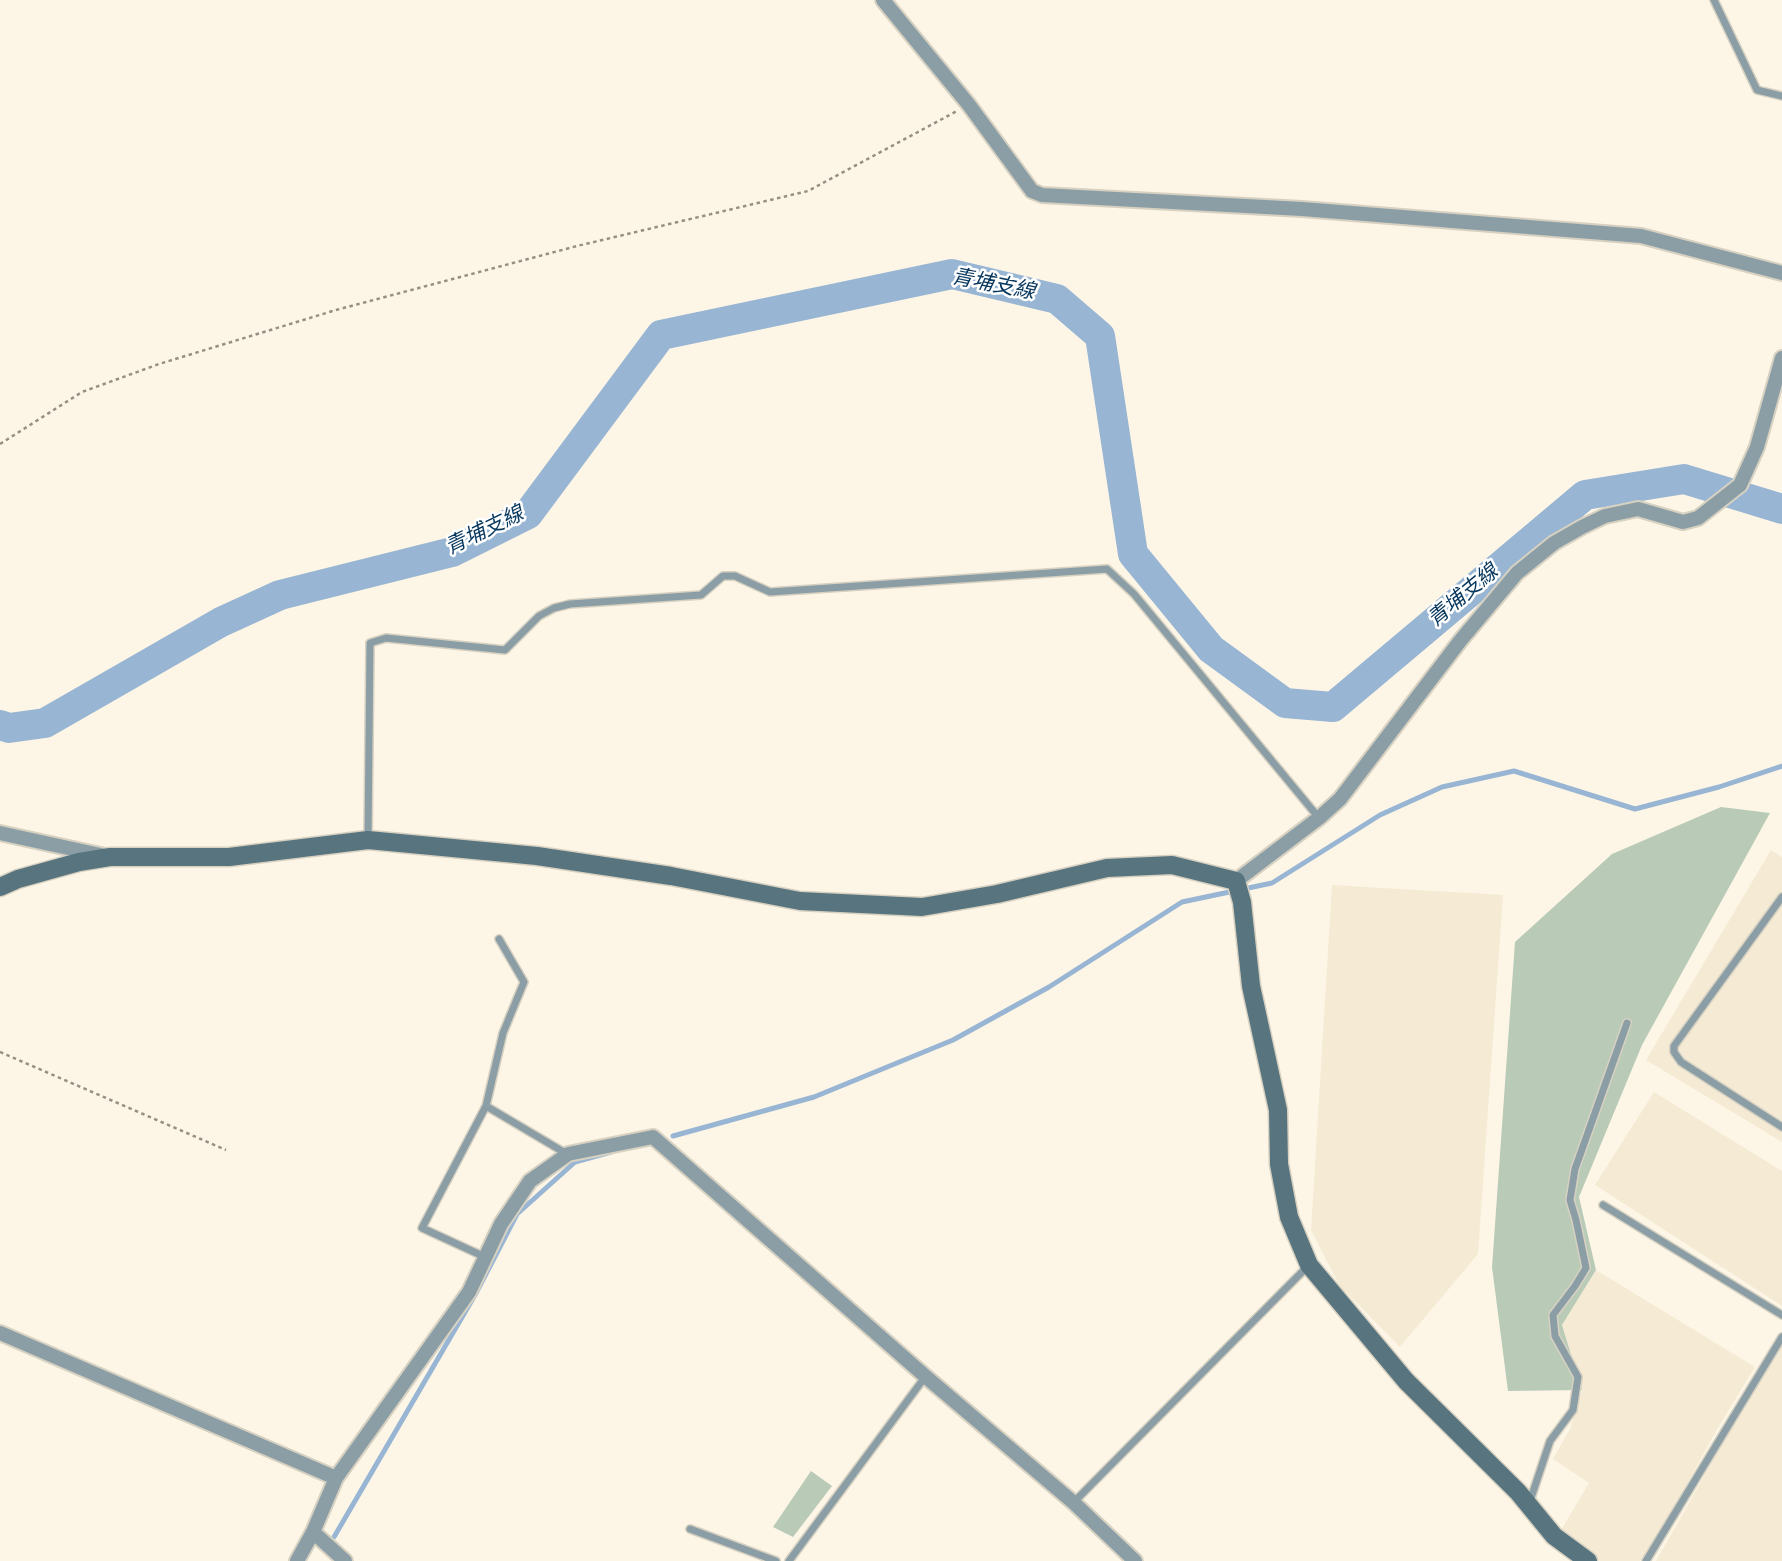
<!DOCTYPE html>
<html>
<head>
<meta charset="utf-8">
<style>
	body { margin:0 }
	canvas { display:block; background:#fdf6e6 }
</style>
</head>
<body>
<canvas width="1782" height="1561"></canvas>
<script>
const context = document.querySelector('canvas').getContext('2d');
context.lineJoin = 'round';
function fillPath(path, color) { context.fillStyle = color; context.fill(path, 'evenodd'); }
const toPath = rows => new Path2D(rows.map(r => 'M' + r).join(''));
function stroke(path, color, width, dash) { context.strokeStyle = color; context.lineWidth = width; context.lineCap = dash ? 'butt' : 'round'; context.setLineDash(dash || []); context.stroke(path); }
function write(font, color, halo, rows, align = 'center') {
  context.font = font + ' "Source Sans 3","Noto Sans TC",sans-serif'; context.lineWidth = 5; context.setLineDash([]); context.textBaseline = 'middle'; context.strokeStyle = halo; context.fillStyle = color; for (const [text, x, y, turn = 0] of rows) {
    context.save(); context.translate(x, y); context.rotate((+turn || 0) * Math.PI / 180); context.textAlign = isNaN(turn) ? turn : align; if (halo) context.strokeText(text, 0, 0); context.fillText(text, 0, 0); context.restore();
  }
}
const built = toPath([
	[1771,850,1782,857,1782,1142,1646,1060],
	[1332,885,1503,895,1478,1254,1400,1347,1339,1285,1311,1230],
	[1654,1092,1782,1171,1782,1306,1595,1185],
	[1596,1270,1755,1367,1719,1426,1661,1530,1640,1561,1600,1561,1560,1532,1589,1483,1553,1459,1570,1429,1582,1391,1562,1325],
	[1782,1347,1782,1561,1656,1561,1736,1420]
]);
const green = toPath([
	[1721,807,1770,813,1642,1045,1579,1197,1596,1270,1562,1325,1582,1390,1508,1391,1492,1267,1515,942,1612,854],
	[811,1471,832,1486,793,1537,773,1527]
]);
const stream = toPath([
	[673,1136,814,1097,953,1040,1049,987,1182,902,1272,883,1380,815,1442,787,1514,771,1635,809,1719,787,1782,766],
	[334,1537,475,1295,517,1214,575,1162,611,1152]
]);
const river = toPath([
	[0,725,9,728,45,723,221,622,280,595,452,552,528,514,661,335,952,274,1057,299,1100,336,1133,554,1211,649,1285,703,1333,707,1585,495,1684,479,1782,509]
]);
const path = toPath([
	[0,444,82,392,159,364,336,310,577,246,808,191,957,111],
	[0,1052,226,1150]
]);
const lane = toPath([
	[1714,0,1757,90,1782,96],
	[368,839,370,643,386,638,505,650,539,616,554,608,570,604,701,595,723,576,735,576,770,592,1107,569,1134,594,1319,818],
	[1782,897,1674,1046,1674,1052,1681,1062,1782,1127],
	[486,1106,567,1154],
	[1603,1205,1782,1315],
	[485,1257,422,1228,486,1106,503,1033,524,982,499,939],
	[1074,1502,1309,1265],
	[1529,1504,1550,1441,1573,1410,1578,1377,1555,1336,1553,1315,1575,1286,1586,1268,1576,1220,1570,1200,1575,1169,1627,1023],
	[690,1529,776,1561],
	[789,1561,925,1377],
	[1646,1561,1782,1337]
]);
const street = toPath([
	[883,0,969,105,1032,191,1042,195,1302,209,1641,236,1782,273],
	[0,833,105,856],
	[1236,881,1319,818,1340,799,1460,641,1517,573,1554,543,1582,527,1605,516,1638,509,1683,522,1698,518,1740,485,1757,447,1782,358],
	[0,1333,336,1478],
	[313,1532,345,1561],
	[297,1561,313,1532,336,1478,469,1292,501,1224,530,1181,568,1154,653,1137,925,1376,1074,1503,1135,1561]
]);
const secondary = toPath([
	[0,887,18,879,79,862,110,857,229,857,368,840,537,856,671,876,800,901,922,907,997,894,1107,868,1172,865,1236,881,1242,902,1251,986,1278,1110,1279,1164,1289,1217,1309,1265,1406,1381,1518,1492,1554,1536,1588,1561]
]);
const waterNames = [
	["青埔支線",993,286,11],
	["青埔支線",485,532,-26],
	["青埔支線",1464,597,-40]
];
fillPath(built, '#f5ebd4');
fillPath(green, '#b9cbb7');
stroke(stream, '#98b5d3', 5);
stroke(river, '#98b5d3', 30);
stroke(lane, '#d7d1c2', 10);
stroke(street, '#d7d1c2', 18);
stroke(secondary, '#d7d1c2', 21);
stroke(path, '#959085', 2.5, [3.5, 3.5]);
stroke(lane, '#8b9ea6', 7);
stroke(street, '#8b9ea6', 14);
stroke(secondary, '#58747f', 18);
write('italic 21px', '#08385e', '#fff', waterNames);
</script>
</body>
</html>
